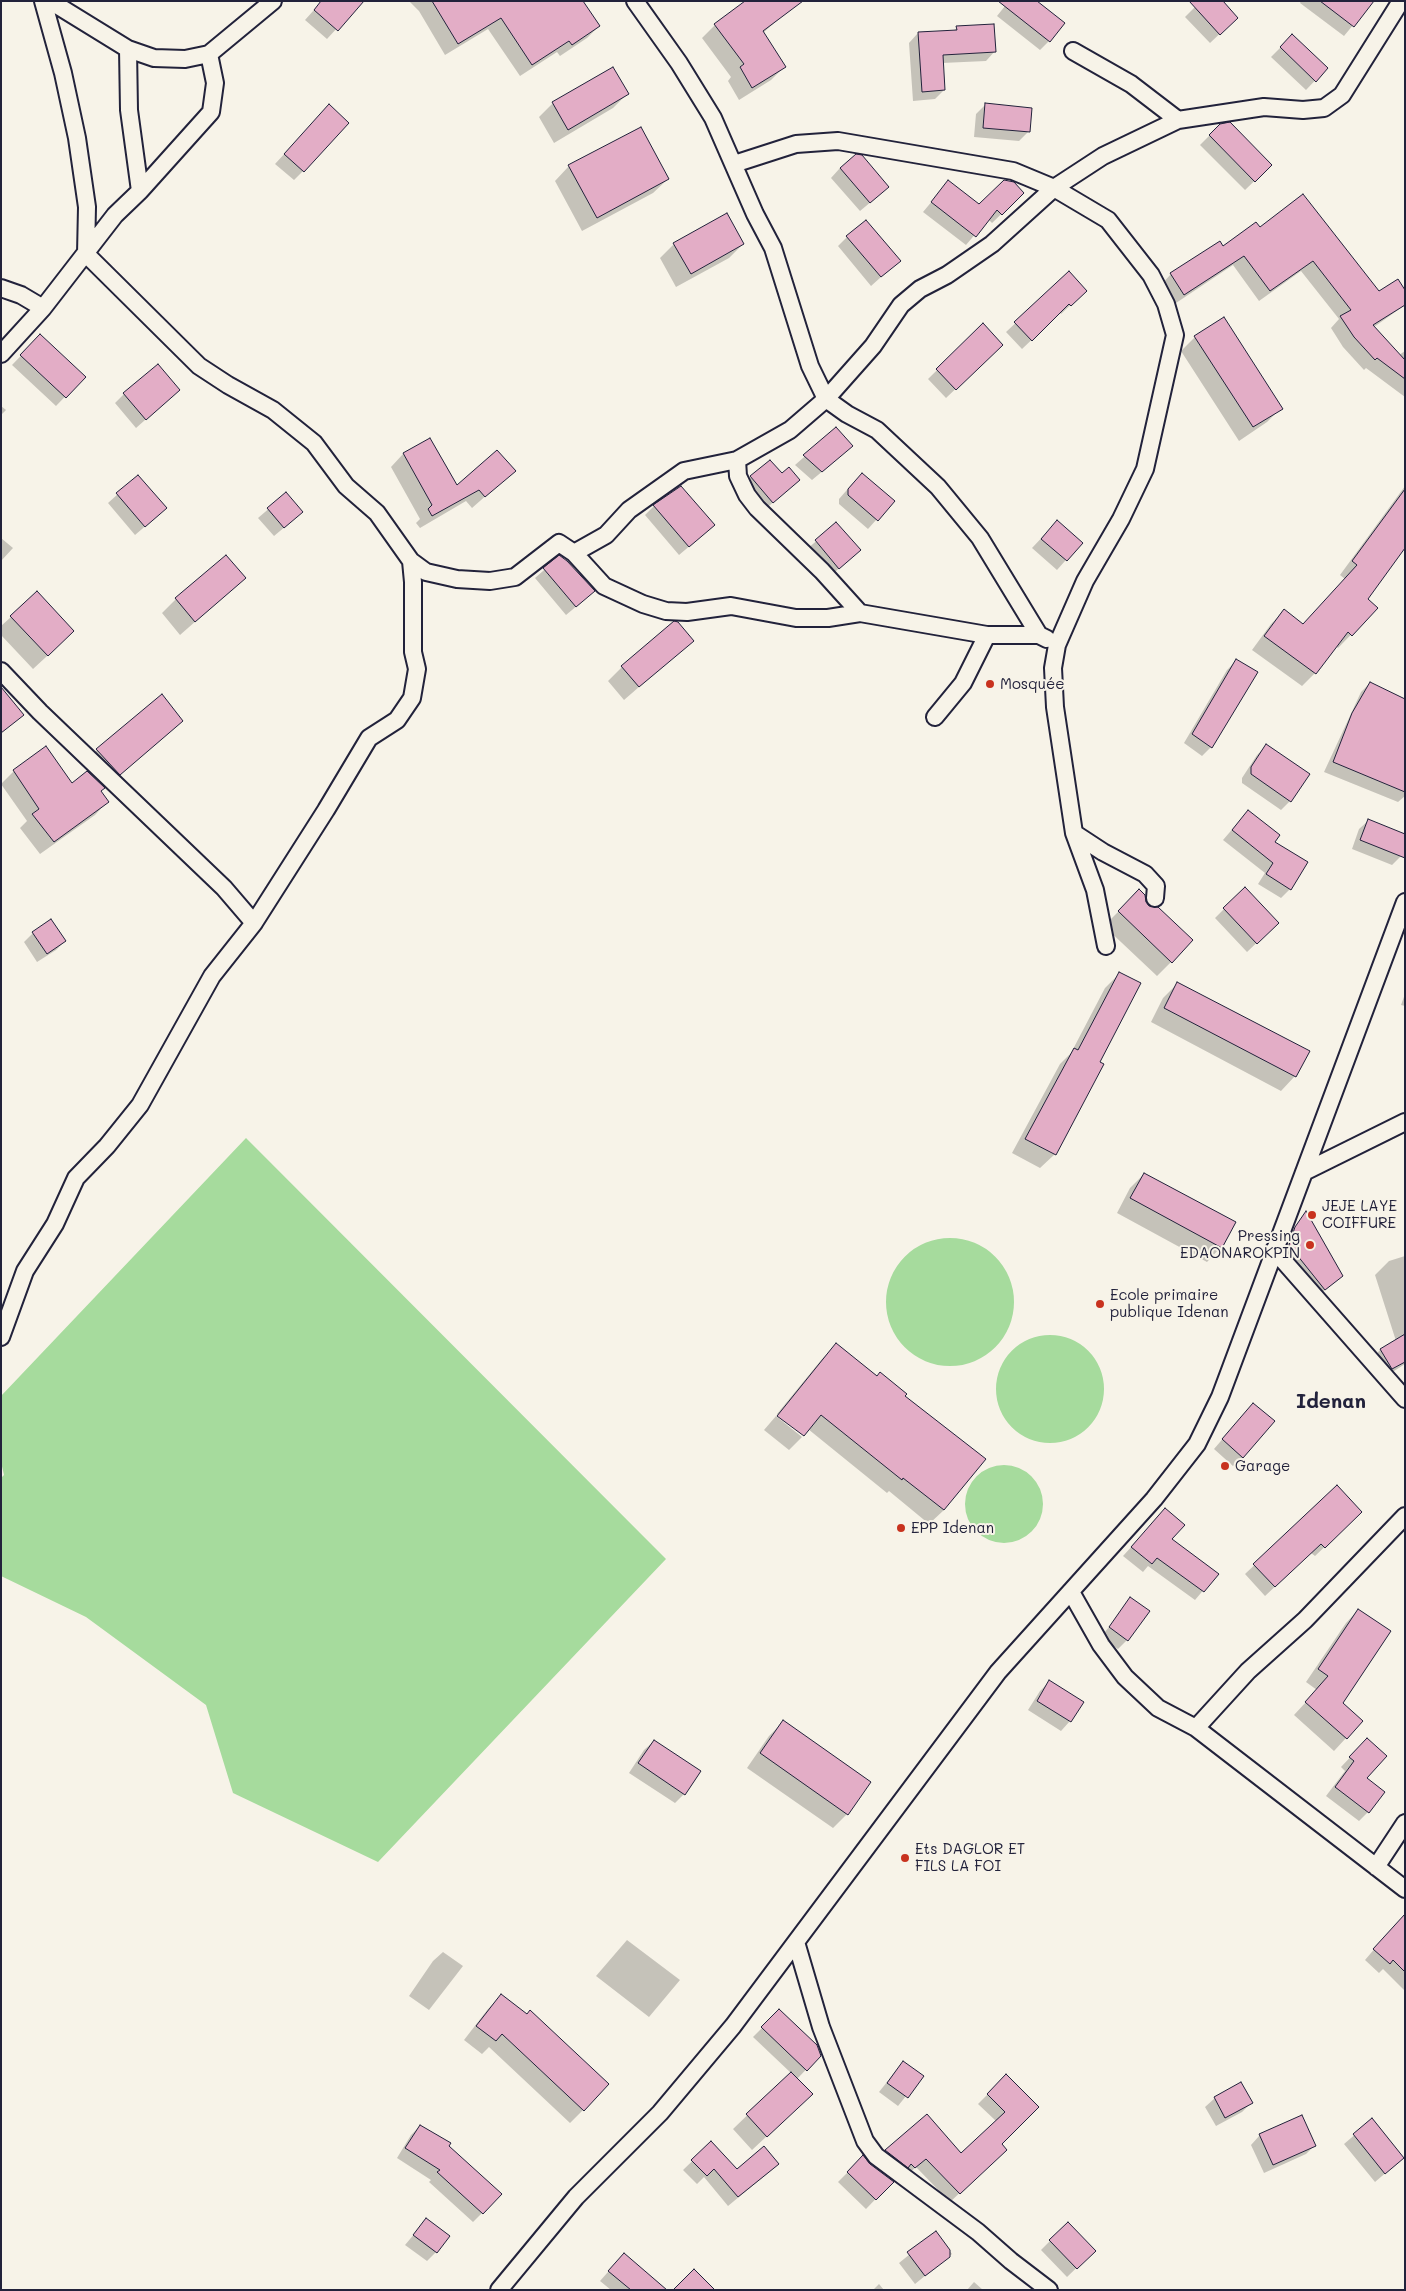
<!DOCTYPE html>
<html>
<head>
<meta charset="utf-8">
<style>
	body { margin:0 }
	#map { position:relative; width:1406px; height:2291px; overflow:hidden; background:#f7f3e8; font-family:Mali,sans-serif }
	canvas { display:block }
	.frame { position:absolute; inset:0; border:2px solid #22223b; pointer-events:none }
</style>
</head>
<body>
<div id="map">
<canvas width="1406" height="2291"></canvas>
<div class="frame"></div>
</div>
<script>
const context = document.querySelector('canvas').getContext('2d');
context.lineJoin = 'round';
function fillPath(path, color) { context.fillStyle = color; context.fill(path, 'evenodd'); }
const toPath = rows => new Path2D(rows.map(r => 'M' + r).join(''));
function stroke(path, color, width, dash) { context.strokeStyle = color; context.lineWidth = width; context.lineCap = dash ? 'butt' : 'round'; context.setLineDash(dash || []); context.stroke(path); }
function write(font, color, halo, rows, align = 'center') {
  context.font = font + ' Mali,sans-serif'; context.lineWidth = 4; context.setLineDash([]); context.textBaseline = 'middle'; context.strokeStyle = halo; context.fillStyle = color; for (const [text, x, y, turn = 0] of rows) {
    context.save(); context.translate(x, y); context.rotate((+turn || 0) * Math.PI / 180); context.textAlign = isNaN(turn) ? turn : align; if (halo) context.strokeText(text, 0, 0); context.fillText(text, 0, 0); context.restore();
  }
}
const green = toPath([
	[246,1138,666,1559,378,1862,233,1793,206,1705,86,1617,1,1576,1,1478,4,1475,1,1462,1,1396],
	'886 1302a64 64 0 1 1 128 0a64 64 0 1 1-128 0Z',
	'996 1389a54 54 0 1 1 108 0a54 54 0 1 1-108 0Z',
	'965 1504a39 39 0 1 1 78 0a39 39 0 1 1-78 0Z'
]);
const shadow = toPath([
	[322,1,362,1,327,39,305,20],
	[409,1,581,1,599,26,587,38,560,56,557,52,520,76,488,29,445,55,419,11],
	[747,1,791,8,763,33,784,67,771,80,739,100,728,81,731,77,702,38,715,25],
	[1009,1,1049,41,1040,50,997,16],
	[1201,1,1227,27,1210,43,1185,17],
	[1301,1,1360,1,1368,7,1344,36,1300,3],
	[957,28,995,51,986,61,942,63,944,90,935,99,913,101,909,43,918,33,953,31],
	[1292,36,1327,68,1306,90,1271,57],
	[627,94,613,108,554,143,539,117,553,103],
	[985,105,1028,132,1019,141,974,137,976,114],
	[320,115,303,171,294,180,275,164],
	[1220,125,1271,165,1245,190,1200,145],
	[569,166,668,179,653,193,582,231,555,181],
	[840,168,878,196,860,211,831,178],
	[948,182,979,205,1023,193,992,223,988,219,966,245,923,212],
	[1259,229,1379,293,1405,292,1405,305,1374,327,1399,355,1405,351,1405,397,1366,368,1364,370,1343,347,1331,328,1339,319,1301,271,1259,301,1233,265,1173,305,1161,285,1171,274],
	[847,237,899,261,871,286,838,246],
	[674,244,743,244,729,258,676,287,660,258],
	[1069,273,1076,300,1061,314,1060,313,1022,349,1006,332],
	[983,325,1002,345,946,398,928,379],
	[40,336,84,377,56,406,12,365],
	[1195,337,1281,408,1267,422,1239,441,1181,351],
	[179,390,136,428,115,403,124,394],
	[1,406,6,410,1,415],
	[836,429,842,455,812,480,795,465],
	[429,439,456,486,514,471,472,508,466,501,420,528,416,523,420,519,391,467,403,454],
	[782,475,789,489,763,511,742,486,751,477],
	[138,476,156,517,135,535,108,503],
	[853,483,893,501,868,529,839,504,839,499],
	[1405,486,1405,546,1366,599,1377,608,1338,648,1336,646,1315,673,1302,686,1252,650,1271,624,1284,611,1303,625,1345,579,1340,575],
	[286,494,292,521,274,536,258,518],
	[654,506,704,534,679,555,645,515],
	[836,524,850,559,829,577,806,550],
	[1048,531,1081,543,1057,570,1032,548],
	[1,538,13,548,1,561],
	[559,557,584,600,566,615,535,578],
	[245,578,180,635,162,613,176,599],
	[11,617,59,645,33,669,1,635,1,626],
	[692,641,624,700,608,681,622,667],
	[1236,661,1211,747,1202,756,1184,743,1227,670],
	[1370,683,1405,727,1405,796,1398,802,1324,772,1361,692],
	[182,721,99,791,107,802,95,815,40,854,20,828,27,821,1,784,14,771,72,785,96,781,98,780,83,764,97,750],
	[1266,746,1290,801,1281,810,1242,783,1242,778,1257,755],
	[1248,811,1273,842,1290,889,1281,898,1258,884,1265,873,1223,840],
	[1369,820,1401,856,1392,865,1352,849,1359,829],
	[1145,902,1171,962,1157,976,1104,926,1125,905],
	[1224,909,1268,932,1247,952,1215,918],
	[33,933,65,941,56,950,37,962,24,942],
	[1119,974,1098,1063,1055,1154,1040,1168,1012,1153,1060,1064,1071,1053,1105,988],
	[1178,983,1295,1076,1281,1091,1151,1022,1163,998],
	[1405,994,1405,1006,1401,1005],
	[1144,1174,1221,1247,1207,1262,1117,1213,1130,1188],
	[1306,1213,1341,1276,1316,1298,1281,1254,1287,1237],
	[1405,1256,1405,1364,1383,1378,1371,1360,1380,1350,1396,1341,1375,1275,1389,1261],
	[836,1345,904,1396,944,1510,929,1524,889,1491,887,1493,808,1429,803,1434,777,1414,822,1359],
	[1244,1414,1243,1457,1233,1466,1214,1449],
	[776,1416,802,1437,789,1450,764,1430],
	[1337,1487,1352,1521,1315,1556,1311,1553,1265,1596,1245,1574],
	[1165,1510,1171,1539,1217,1574,1195,1600,1148,1566,1143,1572,1123,1556],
	[1131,1599,1127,1640,1118,1649,1101,1637],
	[1358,1610,1341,1703,1346,1738,1334,1751,1294,1715,1317,1690,1306,1682,1346,1623],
	[1049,1682,1082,1702,1070,1721,1061,1731,1028,1710,1040,1691],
	[783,1722,870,1782,847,1814,833,1828,747,1768,769,1736],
	[654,1741,684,1794,675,1803,629,1773,644,1750],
	[1358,1749,1365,1778,1368,1812,1359,1821,1326,1796,1345,1771,1341,1767],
	[1405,1918,1405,1991,1383,1969,1379,1973,1365,1960,1394,1926],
	[627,1940,680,1980,649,2017,596,1976],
	[443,1952,463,1966,429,2010,409,1996,433,1961],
	[501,1996,583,2110,570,2123,489,2047,482,2054,464,2040,488,2009],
	[779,2011,820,2055,797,2079,797,2108,752,2150,733,2129,791,2073,753,2037],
	[903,2062,922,2076,898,2106,879,2092],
	[1006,2076,1037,2107,1000,2144,996,2159,950,2202,916,2167,905,2177,877,2160,927,2116,961,2155,996,2121,978,2104],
	[1215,2098,1251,2103,1242,2112,1216,2126,1205,2107],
	[1372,2120,1403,2158,1375,2182,1344,2144],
	[420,2126,447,2146,482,2213,473,2222,429,2182,431,2180,397,2158,411,2135],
	[1260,2135,1315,2145,1306,2154,1264,2173,1251,2145],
	[711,2143,736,2171,768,2173,728,2206,704,2177,697,2184,683,2170],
	[863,2157,869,2165,892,2182,866,2209,838,2182],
	[426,2220,436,2252,427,2261,405,2245],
	[1068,2223,1094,2251,1067,2277,1041,2250],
	[936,2233,952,2254,915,2284,899,2263],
	[615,2264,666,2290,611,2290,600,2281],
	[974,2282,983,2290,967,2290],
	[879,2284,884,2290,873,2290]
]);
const building = toPath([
	[321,1,364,1,338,31,314,10,321,1],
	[432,1,583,1,600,26,572,45,569,41,532,65,501,18,458,44,432,1],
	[745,1,803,1,763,31,786,67,752,88,740,67,744,64,714,24,745,1],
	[998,1,1037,1,1065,23,1050,42,998,1],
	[1189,1,1223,1,1238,18,1220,35,1189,1],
	[1320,1,1374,1,1354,27,1320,1],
	[994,24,996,52,943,55,945,90,922,92,918,32,957,30,956,26,994,24],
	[1292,34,1328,68,1316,82,1280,47,1292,34],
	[613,67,629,94,568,130,552,102,613,67],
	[985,103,1032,108,1030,132,983,128,985,103],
	[329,104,349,123,304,172,284,154,329,104],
	[1230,122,1272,165,1255,182,1209,135,1220,124,1230,122],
	[641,127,669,179,597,218,568,165,641,127],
	[856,154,862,155,889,187,870,203,840,168,856,154],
	[948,180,979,204,1004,180,1014,182,1024,193,1002,215,997,210,976,237,931,202,948,180],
	[1303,194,1379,291,1398,279,1405,290,1405,305,1373,325,1405,360,1405,379,1377,358,1375,360,1354,337,1340,316,1351,310,1313,261,1270,291,1244,256,1184,295,1170,273,1220,241,1223,246,1256,222,1260,227,1303,194],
	[727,213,744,244,691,274,673,243,727,213],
	[866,220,901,261,881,277,846,236,866,220],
	[1069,271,1087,291,1071,306,1069,304,1032,341,1014,322,1069,271],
	[1224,317,1283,409,1253,427,1194,336,1224,317],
	[983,323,1003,345,956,390,936,369,983,323],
	[40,334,86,377,66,398,20,355,40,334],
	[158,364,180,390,146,420,123,393,158,364],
	[836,427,853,446,822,472,803,455,836,427],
	[430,438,457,485,497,450,516,471,485,497,479,490,432,516,428,509,432,505,403,453,430,438],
	[770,460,782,473,789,467,800,480,773,503,750,476,770,460],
	[862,473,895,501,878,521,848,495,848,489,862,473],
	[138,475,167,508,145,527,116,493,138,475],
	[681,486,715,525,689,547,653,505,681,486],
	[1405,489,1405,548,1368,599,1378,608,1352,636,1348,632,1316,674,1264,636,1284,609,1303,624,1357,565,1352,561,1405,489],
	[286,492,303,512,284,528,267,508,286,492],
	[1057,520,1083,543,1067,561,1041,539,1057,520],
	[836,522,861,550,839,569,815,540,836,522],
	[226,555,246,578,195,622,175,598,226,555],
	[559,555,567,561,595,591,576,607,543,568,559,555],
	[37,591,74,631,48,656,10,616,37,591],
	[674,621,678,622,694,641,639,687,621,666,674,621],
	[1236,659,1258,672,1212,748,1192,734,1236,659],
	[1370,682,1405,699,1405,792,1333,762,1352,713,1370,682],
	[1,687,24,715,1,733,1,687],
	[162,694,183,721,120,775,96,749,162,694],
	[1266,744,1310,774,1291,802,1251,774,1251,767,1266,744],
	[46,746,72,783,87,771,105,788,101,791,109,802,54,842,32,814,39,809,13,770,46,746],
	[1248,810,1280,835,1275,842,1308,862,1291,890,1266,874,1273,863,1232,830,1248,810],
	[1368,819,1405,834,1405,858,1360,840,1368,819],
	[1245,887,1279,923,1257,944,1223,908,1245,887],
	[1139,889,1145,895,1146,902,1149,906,1158,907,1193,940,1172,963,1118,911,1139,889],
	[51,919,66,941,47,954,32,932,51,919],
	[1119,972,1141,983,1100,1062,1104,1064,1056,1155,1025,1139,1074,1048,1078,1050,1119,972],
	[1177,982,1310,1051,1296,1077,1164,1008,1177,982],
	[1144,1173,1236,1222,1222,1248,1130,1198,1144,1173],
	[1306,1211,1343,1276,1325,1290,1289,1245,1295,1227,1306,1211],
	[1405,1334,1405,1362,1392,1369,1380,1349,1405,1334],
	[836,1343,877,1376,880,1372,907,1394,905,1396,986,1459,944,1510,903,1478,902,1480,821,1415,804,1436,777,1416,836,1343],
	[1253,1403,1275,1421,1243,1458,1222,1439,1253,1403],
	[1337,1485,1362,1512,1325,1548,1321,1544,1275,1587,1253,1564,1337,1485],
	[1165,1508,1185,1525,1172,1539,1219,1574,1204,1592,1157,1558,1152,1564,1131,1547,1165,1508],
	[1130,1597,1150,1611,1128,1641,1109,1627,1130,1597],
	[1358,1609,1391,1631,1343,1703,1363,1721,1347,1739,1305,1702,1328,1676,1318,1669,1358,1609],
	[1049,1680,1084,1702,1071,1722,1037,1701,1049,1680],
	[783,1720,871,1782,848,1815,760,1753,783,1720],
	[1367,1738,1387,1756,1367,1778,1385,1792,1369,1813,1335,1787,1354,1761,1349,1757,1367,1738],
	[654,1740,701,1771,685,1795,638,1763,654,1740],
	[1405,1914,1405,1972,1393,1960,1390,1964,1373,1949,1405,1914],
	[501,1994,527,2014,530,2010,609,2084,584,2111,502,2034,496,2041,476,2026,501,1994],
	[779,2009,817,2045,821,2056,807,2071,761,2027,779,2009],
	[903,2061,924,2076,908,2098,887,2083,903,2061],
	[791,2072,813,2094,767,2137,746,2114,791,2072],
	[1006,2074,1039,2107,1002,2144,1007,2150,960,2194,926,2159,915,2168,911,2164,908,2168,885,2150,927,2114,961,2153,1005,2112,987,2094,1006,2074],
	[1241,2082,1253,2103,1225,2118,1214,2097,1241,2082],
	[1302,2115,1316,2146,1273,2165,1259,2134,1302,2115],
	[1372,2118,1404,2158,1385,2174,1353,2134,1372,2118],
	[420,2125,451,2143,449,2146,502,2194,483,2214,437,2172,440,2170,405,2148,420,2125],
	[711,2141,737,2169,764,2146,779,2164,738,2197,714,2169,707,2176,691,2160,711,2141],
	[863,2155,870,2164,894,2182,876,2200,847,2172,863,2155],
	[426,2218,450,2236,437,2253,413,2235,426,2218],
	[1068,2222,1096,2251,1077,2269,1049,2240,1068,2222],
	[936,2231,950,2250,950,2257,925,2276,907,2252,936,2231],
	[624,2253,667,2290,631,2290,608,2271,624,2253],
	[694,2269,715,2290,673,2290,694,2269]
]);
const street = toPath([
	[43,1,63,73,77,138,87,207,86,254,199,366,228,385,273,410,314,443,346,486,377,513,411,561,426,572,457,579,490,581,515,577,559,543,574,553,604,586,643,604,666,611,687,612,731,606,796,618,828,618,860,613,987,635],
	[50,1,128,49,154,58,185,59,209,54,273,1],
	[635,1,679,63,713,118,755,214,773,248,810,366,826,399,847,414,877,430,938,487,980,538,1039,635],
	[128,49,129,110,140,191],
	[1073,51,1131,84,1178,120],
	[734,164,796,144,838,141,1013,171,1054,188,1108,220,1151,275,1166,304,1175,335,1145,469,1121,519,1085,581,1057,645,1053,668,1055,707,1074,833,1095,890,1106,946],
	[1,288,21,295,43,308],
	[1,354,43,308,115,215,140,191,211,112,215,83,209,54],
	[737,460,738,476,747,495,757,508,822,571,860,613],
	[574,553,606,535,629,510,684,471,737,460,790,430,826,399,873,346,901,305,920,289,947,275,992,244,1054,188,1103,156,1178,120,1264,107,1303,110,1324,108,1342,95,1401,1],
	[1,671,40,712,224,888,254,923],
	[935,717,963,683,987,635,1039,635,1047,639],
	[1074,833,1103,852,1145,874,1156,886,1155,898],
	[1304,1172,1405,1122],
	[1274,1250,1405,1399],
	[1,1337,25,1271,55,1224,76,1178,107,1146,140,1105,212,976,254,923,326,810,369,738,397,720,412,698,417,669,413,652,413,582,411,561],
	[1071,1592,1101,1645,1125,1677,1158,1708,1196,1728,1405,1889],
	[1196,1728,1248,1671,1305,1620,1405,1516],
	[1376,1867,1405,1823],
	[796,1942,821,2027,865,2141,876,2156,978,2232,1011,2261,1049,2290],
	[499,2290,576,2197,660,2113,733,2026,998,1672,1154,1499,1197,1444,1220,1397,1405,902]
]);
const markers = [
	[990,684,5,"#c8321e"],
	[1312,1215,5,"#c8321e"],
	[1310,1245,5,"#c8321e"],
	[1100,1304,5,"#c8321e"],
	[1225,1466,5,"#c8321e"],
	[901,1528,5,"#c8321e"],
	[905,1858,5,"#c8321e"]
];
const poiNames = [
	["Mosquée",1000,684],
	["JEJE LAYE",1322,1206],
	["COIFFURE",1322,1223],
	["Pressing",1300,1236,"right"],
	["EDAONAROKPIN",1300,1253,"right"],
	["Ecole primaire",1110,1295],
	["publique Idenan",1110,1312],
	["Garage",1235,1466],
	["EPP Idenan",911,1528],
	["Ets DAGLOR ET",915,1849],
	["FILS LA FOI",915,1866]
];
const districtNames = [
	["Idenan",1331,1402]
];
fillPath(green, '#a6db9d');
fillPath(shadow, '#0003');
fillPath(building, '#e3adc6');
stroke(building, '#22223b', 1);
stroke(street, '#22223b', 20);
stroke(street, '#f7f3e8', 16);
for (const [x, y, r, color] of markers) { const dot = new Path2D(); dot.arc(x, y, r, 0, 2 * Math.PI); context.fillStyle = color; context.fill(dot); stroke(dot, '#f7f3e8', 2); }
write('15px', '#22223b', '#f7f3e8', poiNames, 'left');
write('bold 20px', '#22223b', '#f7f3e8', districtNames);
</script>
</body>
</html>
